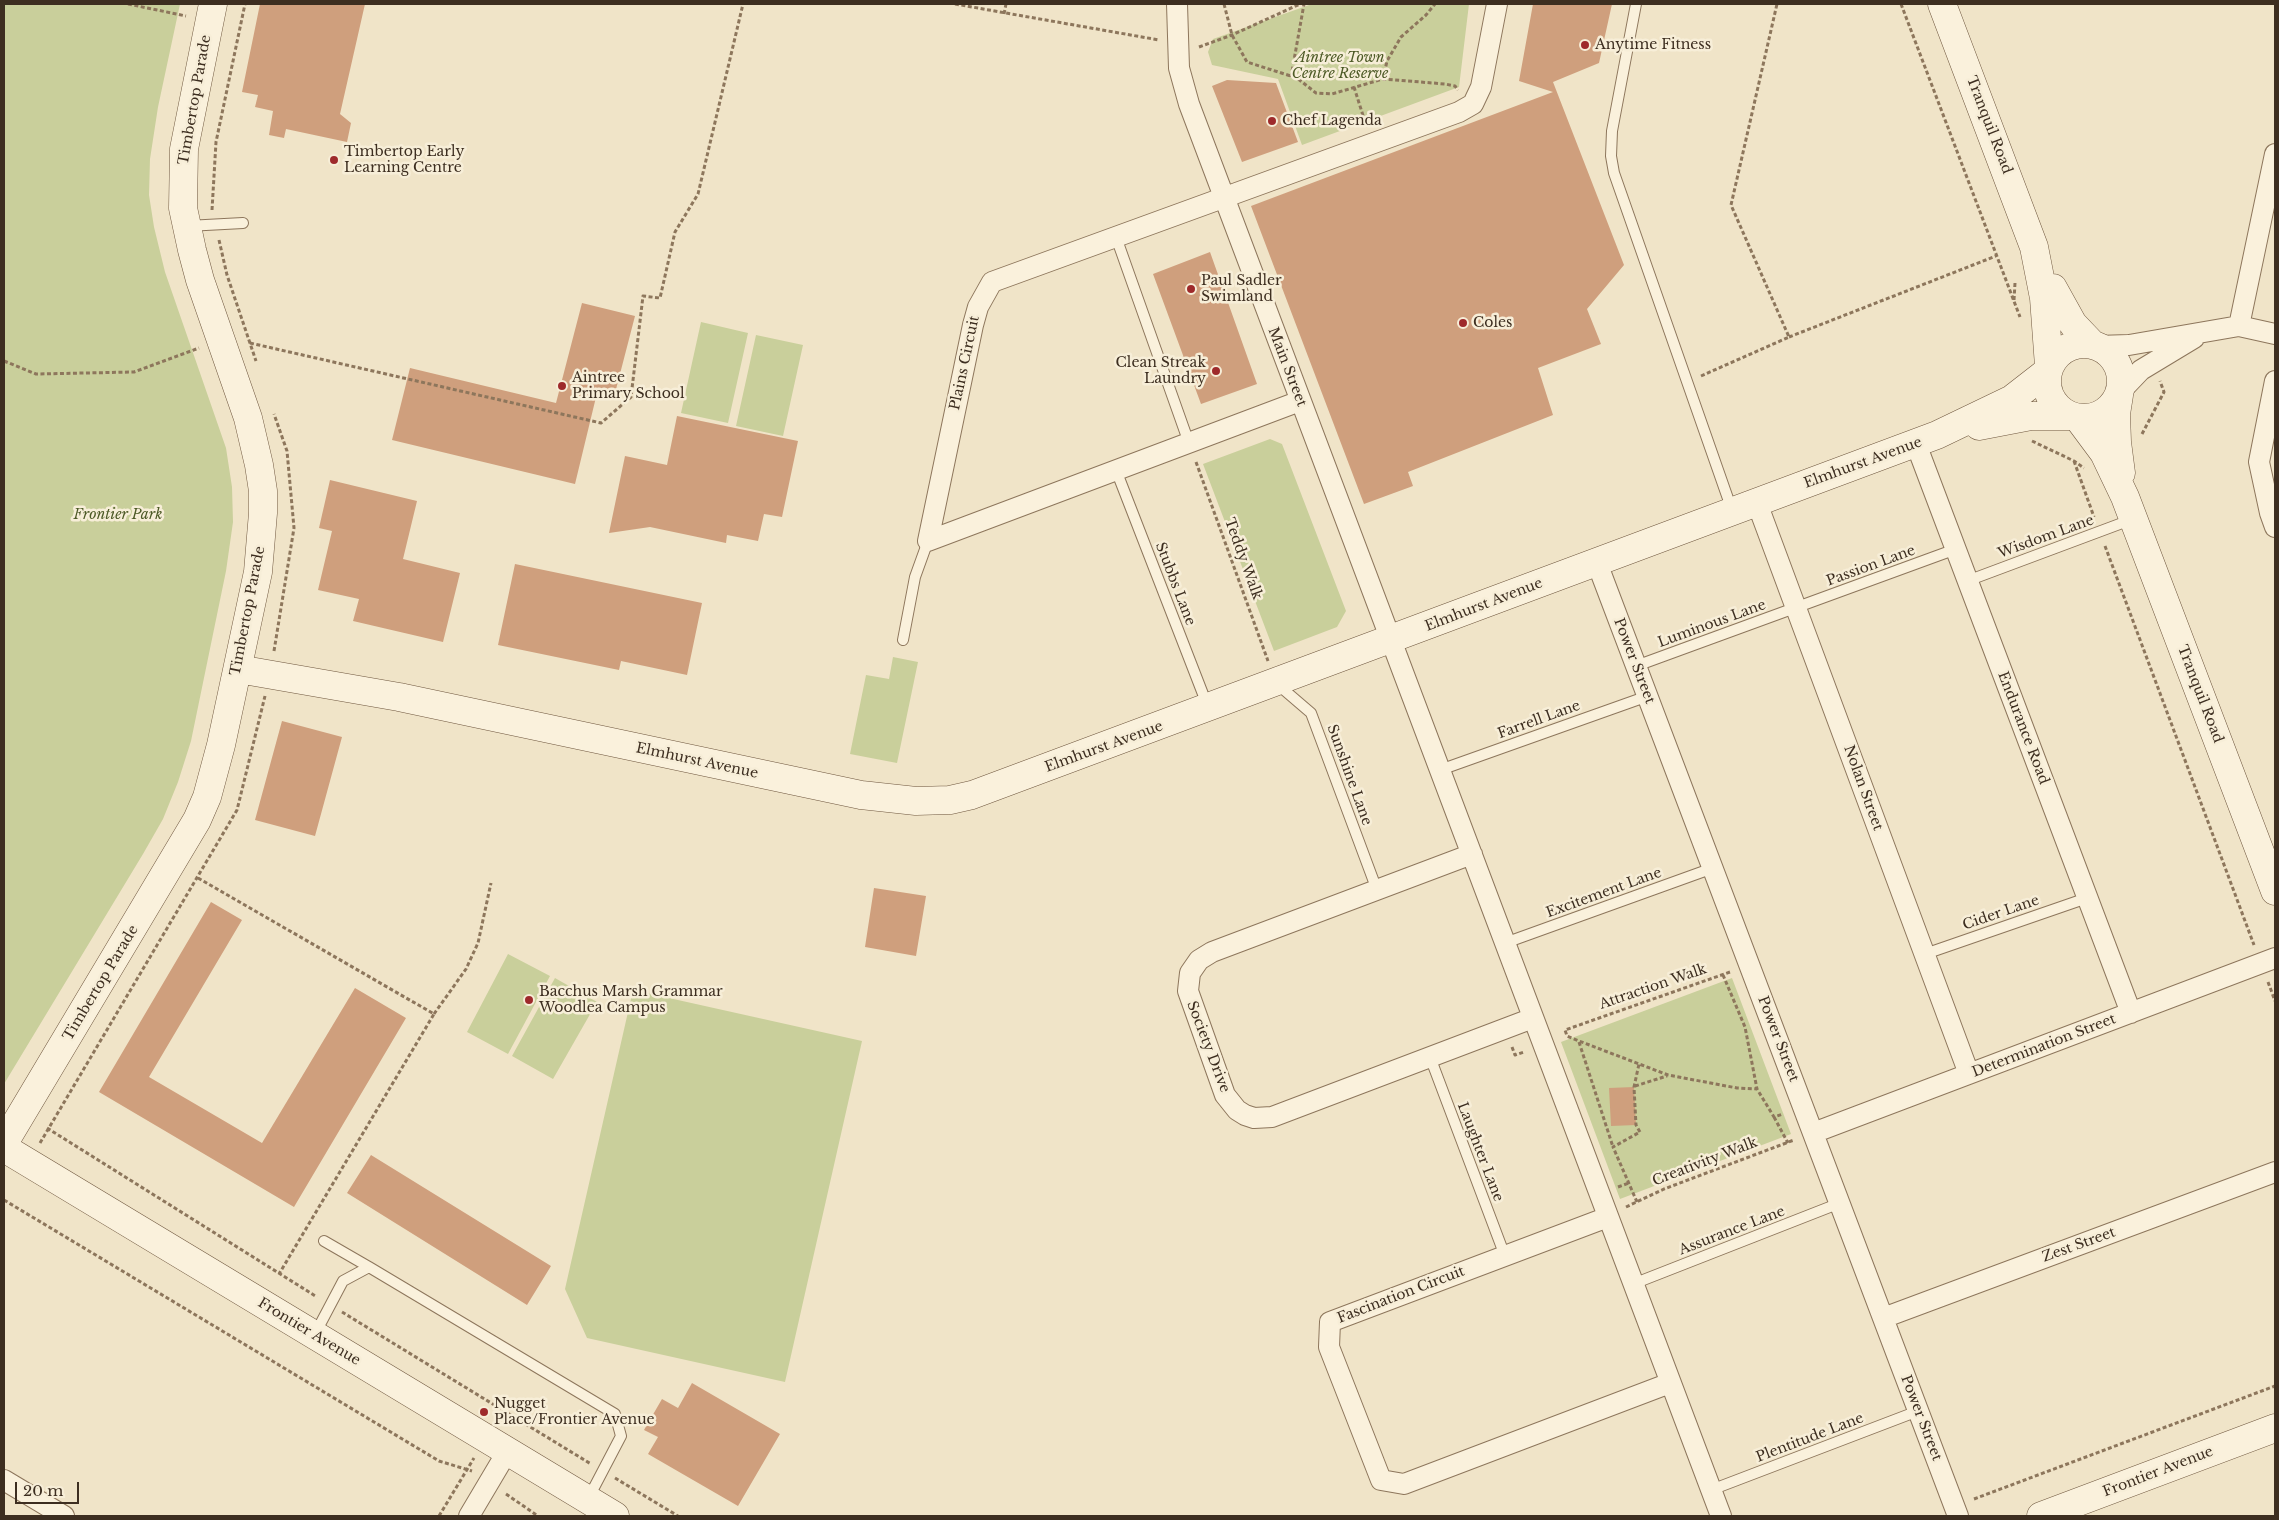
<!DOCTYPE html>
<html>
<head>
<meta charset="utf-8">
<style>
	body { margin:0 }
	#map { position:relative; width:2279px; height:1520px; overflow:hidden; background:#f0e4c8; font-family:"Libre Baskerville",serif }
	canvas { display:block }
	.frame { position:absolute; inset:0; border:5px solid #3d2e20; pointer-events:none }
	.scale { position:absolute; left:15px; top:1482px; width:64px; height:22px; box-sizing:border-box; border:2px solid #3d2e20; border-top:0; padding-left:6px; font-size:15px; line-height:18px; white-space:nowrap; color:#3d2e20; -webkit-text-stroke:4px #f7eed8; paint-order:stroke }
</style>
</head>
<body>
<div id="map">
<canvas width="2279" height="1520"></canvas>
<div class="frame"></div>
<div class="scale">20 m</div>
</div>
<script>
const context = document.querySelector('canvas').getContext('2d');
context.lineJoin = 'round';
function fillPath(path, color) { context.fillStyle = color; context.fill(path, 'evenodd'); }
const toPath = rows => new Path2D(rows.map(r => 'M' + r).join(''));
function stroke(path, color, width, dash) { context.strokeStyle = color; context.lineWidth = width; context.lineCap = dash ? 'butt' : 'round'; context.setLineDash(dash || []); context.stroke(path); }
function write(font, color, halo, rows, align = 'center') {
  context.font = font + ' "Libre Baskerville",serif'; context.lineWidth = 5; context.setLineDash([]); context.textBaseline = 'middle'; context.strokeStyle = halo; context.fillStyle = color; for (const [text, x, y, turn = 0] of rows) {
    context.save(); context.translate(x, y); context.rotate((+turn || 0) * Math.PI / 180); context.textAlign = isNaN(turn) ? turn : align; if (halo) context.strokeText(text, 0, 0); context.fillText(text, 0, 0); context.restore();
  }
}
const green = toPath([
	[4,4,180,4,158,107,150,159,149,195,154,227,165,272,226,448,232,487,233,522,226,571,191,741,178,782,163,819,143,854,4,1084],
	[1312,4,1469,4,1459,87,1302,145,1278,79,1212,65,1208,52,1213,39],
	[701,322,748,333,728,423,681,413],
	[756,335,803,345,783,436,736,426],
	[1270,439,1282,444,1346,611,1337,627,1274,651,1203,464],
	[893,657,918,662,897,763,850,754,866,675,889,679],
	[508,954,550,976,508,1054,467,1032],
	[555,978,597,1002,553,1079,512,1056],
	[1732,978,1791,1134,1620,1199,1561,1042],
	[633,990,862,1041,785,1382,587,1338,565,1289]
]);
const building = toPath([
	[260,4,365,4,340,114,351,123,347,142,286,129,284,138,269,135,273,111,255,107,258,95,242,92],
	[1533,4,1612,4,1599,63,1553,82,1624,265,1587,309,1601,344,1538,368,1553,415,1408,472,1413,486,1364,504,1251,206,1553,92,1519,81],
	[1227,80,1276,83,1298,142,1242,162,1212,86],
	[1210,252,1257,384,1201,404,1153,274],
	[582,303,635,316,614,397,597,393,575,484,392,440,410,368,556,403],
	[677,416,798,441,782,517,764,514,758,541,727,535,726,543,650,527,609,533,625,456,667,465],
	[330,480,417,501,403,559,460,573,443,642,353,621,359,599,318,590,332,531,319,528],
	[515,564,702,603,687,675,621,661,619,670,498,645],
	[282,721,342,737,315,836,255,820],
	[874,888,926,896,916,956,865,947],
	[211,902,242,920,149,1077,262,1143,355,988,406,1018,294,1207,99,1092],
	[1634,1087,1636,1125,1611,1126,1609,1088],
	[371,1155,551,1266,527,1305,347,1193],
	[692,1383,780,1434,738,1506,648,1454,658,1437,644,1430,662,1399,678,1408]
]);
const path = toPath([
	[128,4,186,16],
	[955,4,1159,40],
	[1224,4,1232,35,1247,62,1297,78,1316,93,1332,94,1383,79,1445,84,1455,86,1458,90],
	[1901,4,2020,317],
	[1004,14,1006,4],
	[1199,47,1232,35,1300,4],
	[1291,77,1304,4],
	[1383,79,1387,61,1401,37,1426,15,1435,4],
	[1354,87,1366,125],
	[212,210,216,142,245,4],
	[219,240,227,275,256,361],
	[2014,300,2015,283],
	[1789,337,1996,256],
	[250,343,601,423,631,397,643,296,660,298,675,232,698,194,743,4],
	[4,361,36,374,134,372,199,348],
	[1701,376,1789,337,1731,205,1777,4],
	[2142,434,2164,392,2160,381],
	[2032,441,2074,461,2084,468],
	[2074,461,2094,517],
	[1196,462,1268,661],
	[2105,546,2254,945],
	[274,651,294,528,287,451,274,414],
	[198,878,434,1014,279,1274],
	[1730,972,1565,1030,1567,1036,1579,1041,1668,1075,1737,1088,1757,1089,1774,1117,1783,1114],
	[1723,975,1745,1027,1757,1089],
	[2268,982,2275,1001],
	[434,1014,466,969,478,943,491,883],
	[1579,1042,1613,1147],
	[1512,1047,1515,1055,1524,1052],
	[1635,1086,1667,1076],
	[1774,1117,1788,1143],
	[47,1128,317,1297],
	[40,1143,237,810,265,696],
	[1618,1187,1629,1183],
	[4,1200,439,1461,472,1471],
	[1637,1202,1613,1147,1640,1132,1636,1125,1634,1087,1639,1064],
	[1626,1207,1664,1189,1794,1140],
	[342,1312,591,1464],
	[615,1478,678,1516],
	[506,1494,538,1516],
	[1974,1499,2275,1386],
	[439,1516,474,1458]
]);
const lane = toPath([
	[1636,4,1612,131,1611,156,1614,173,1732,510],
	[187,226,243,223],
	[1116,237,1189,443],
	[1116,470,1208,707],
	[1967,581,2133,519],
	[903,640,915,577,928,541],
	[1636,666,1956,549],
	[1276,683,1311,713,1377,890],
	[1440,770,1648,696],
	[1505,943,1713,868],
	[1925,954,2087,898],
	[1430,1057,1505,1256],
	[324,1241,369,1267],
	[1633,1284,1840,1203],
	[315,1334,343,1281,369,1267,615,1414,621,1436,588,1499],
	[1711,1490,1918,1411]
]);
const street = toPath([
	[1177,4,1179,68,1189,104,1721,1516],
	[2239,326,2275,154],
	[2097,346,2129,345,2239,326,2275,334],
	[2275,381,2259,462,2270,513,2275,527],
	[2120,392,2141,370,2194,338],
	[1300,401,928,541,973,325,978,307,992,282,1459,112,1473,104,1481,87,1497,4],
	[1916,444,2131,1013],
	[1757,503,1969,1074],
	[1597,563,1958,1516],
	[1472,854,1212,952,1199,960,1190,973,1188,991,1225,1095,1237,1110,1245,1115,1254,1118,1272,1117,1533,1018],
	[1813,1133,2275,958],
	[1608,1217,1330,1322,1329,1347,1381,1480,1404,1484,1670,1383],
	[1883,1318,2275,1172],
	[4,1480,64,1516],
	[469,1516,507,1452]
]);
const secondary = toPath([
	[1942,4,2034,247,2044,298,2049,366],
	[2053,288,2073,324,2093,345],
	'2047 381a37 37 0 1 1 74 0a37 37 0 1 1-74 0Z',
	[2119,395,2116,414,2117,442,2121,473],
	[2078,418,2104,453,2125,497,2275,891],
	[1979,426,2031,416,2071,416],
	[238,669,399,697,861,795,916,801,950,800,972,795,1937,435,2012,399,2048,371],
	[4,1143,197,820,207,797,221,745,258,572,263,513,263,491,259,465,248,418,200,280,192,250,183,208,184,149,213,4],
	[4,1148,615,1516],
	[2041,1516,2275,1428]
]);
const markers = [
	[1585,45,5,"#9e2a2b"],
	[1272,121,5,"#9e2a2b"],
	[334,160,5,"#9e2a2b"],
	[1191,289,5,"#9e2a2b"],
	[1463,323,5,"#9e2a2b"],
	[1216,371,5,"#9e2a2b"],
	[562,386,5,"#9e2a2b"],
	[529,1000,5,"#9e2a2b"],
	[484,1412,5,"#9e2a2b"]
];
const poiNames = [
	["Anytime Fitness",1595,45],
	["Chef Lagenda",1282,121],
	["Timbertop Early",344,152],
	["Learning Centre",344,168],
	["Paul Sadler",1201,281],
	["Swimland",1201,297],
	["Coles",1473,323],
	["Clean Streak",1206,363,"right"],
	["Laundry",1206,379,"right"],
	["Aintree",572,378],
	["Primary School",572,394],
	["Bacchus Marsh Grammar",539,992],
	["Woodlea Campus",539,1008],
	["Nugget",494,1404],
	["Place/Frontier Avenue",494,1420]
];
const parkNames = [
	["Aintree Town",1340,58],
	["Centre Reserve",1340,74],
	["Frontier Park",118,515]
];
const streetNames = [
	["Timbertop Parade",195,100,-80],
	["Tranquil Road",1989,125,69],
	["Plains Circuit",965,363,-78],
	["Main Street",1287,367,69],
	["Elmhurst Avenue",1863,463,-20],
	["Wisdom Lane",2046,537,-20],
	["Teddy Walk",1243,559,70],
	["Passion Lane",1871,566,-20],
	["Stubbs Lane",1175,584,69],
	["Elmhurst Avenue",1484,605,-21],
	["Timbertop Parade",248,611,-79],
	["Luminous Lane",1712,624,-20],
	["Power Street",1634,661,69],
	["Tranquil Road",2200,694,69],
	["Farrell Lane",1539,720,-20],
	["Endurance Road",2023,728,69],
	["Elmhurst Avenue",1104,747,-20],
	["Elmhurst Avenue",697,761,12],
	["Sunshine Lane",1349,775,70],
	["Nolan Street",1863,788,70],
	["Excitement Lane",1604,893,-20],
	["Cider Lane",2001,913,-19],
	["Timbertop Parade",101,983,-59],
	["Attraction Walk",1653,987,-19],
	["Power Street",1778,1039,69],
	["Determination Street",2044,1046,-21],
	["Society Drive",1208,1047,69],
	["Laughter Lane",1480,1152,69],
	["Creativity Walk",1705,1162,-21],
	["Assurance Lane",1732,1231,-21],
	["Zest Street",2079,1245,-20],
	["Fascination Circuit",1401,1295,-21],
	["Frontier Avenue",309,1332,31],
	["Power Street",1921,1418,69],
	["Plentitude Lane",1810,1438,-21],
	["Frontier Avenue",2158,1472,-21]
];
fillPath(green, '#c9cf9b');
fillPath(building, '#cf9f7d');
stroke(lane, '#8d765c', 12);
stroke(street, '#8d765c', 22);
stroke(secondary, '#6f573f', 29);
stroke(path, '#8d765c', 3, [4, 2.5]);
stroke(lane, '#faf1dc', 10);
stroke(street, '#faf1dc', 20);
stroke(secondary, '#faf1dc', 28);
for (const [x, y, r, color] of markers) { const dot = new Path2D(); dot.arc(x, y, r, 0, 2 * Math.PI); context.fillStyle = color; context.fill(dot); stroke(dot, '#f7eed8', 2); }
write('14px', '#3d2e20', '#f7eed8', poiNames, 'left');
write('italic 14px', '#4d5a26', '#f7eed8', parkNames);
write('14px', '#3d2e20', '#f7eed8', streetNames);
</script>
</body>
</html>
